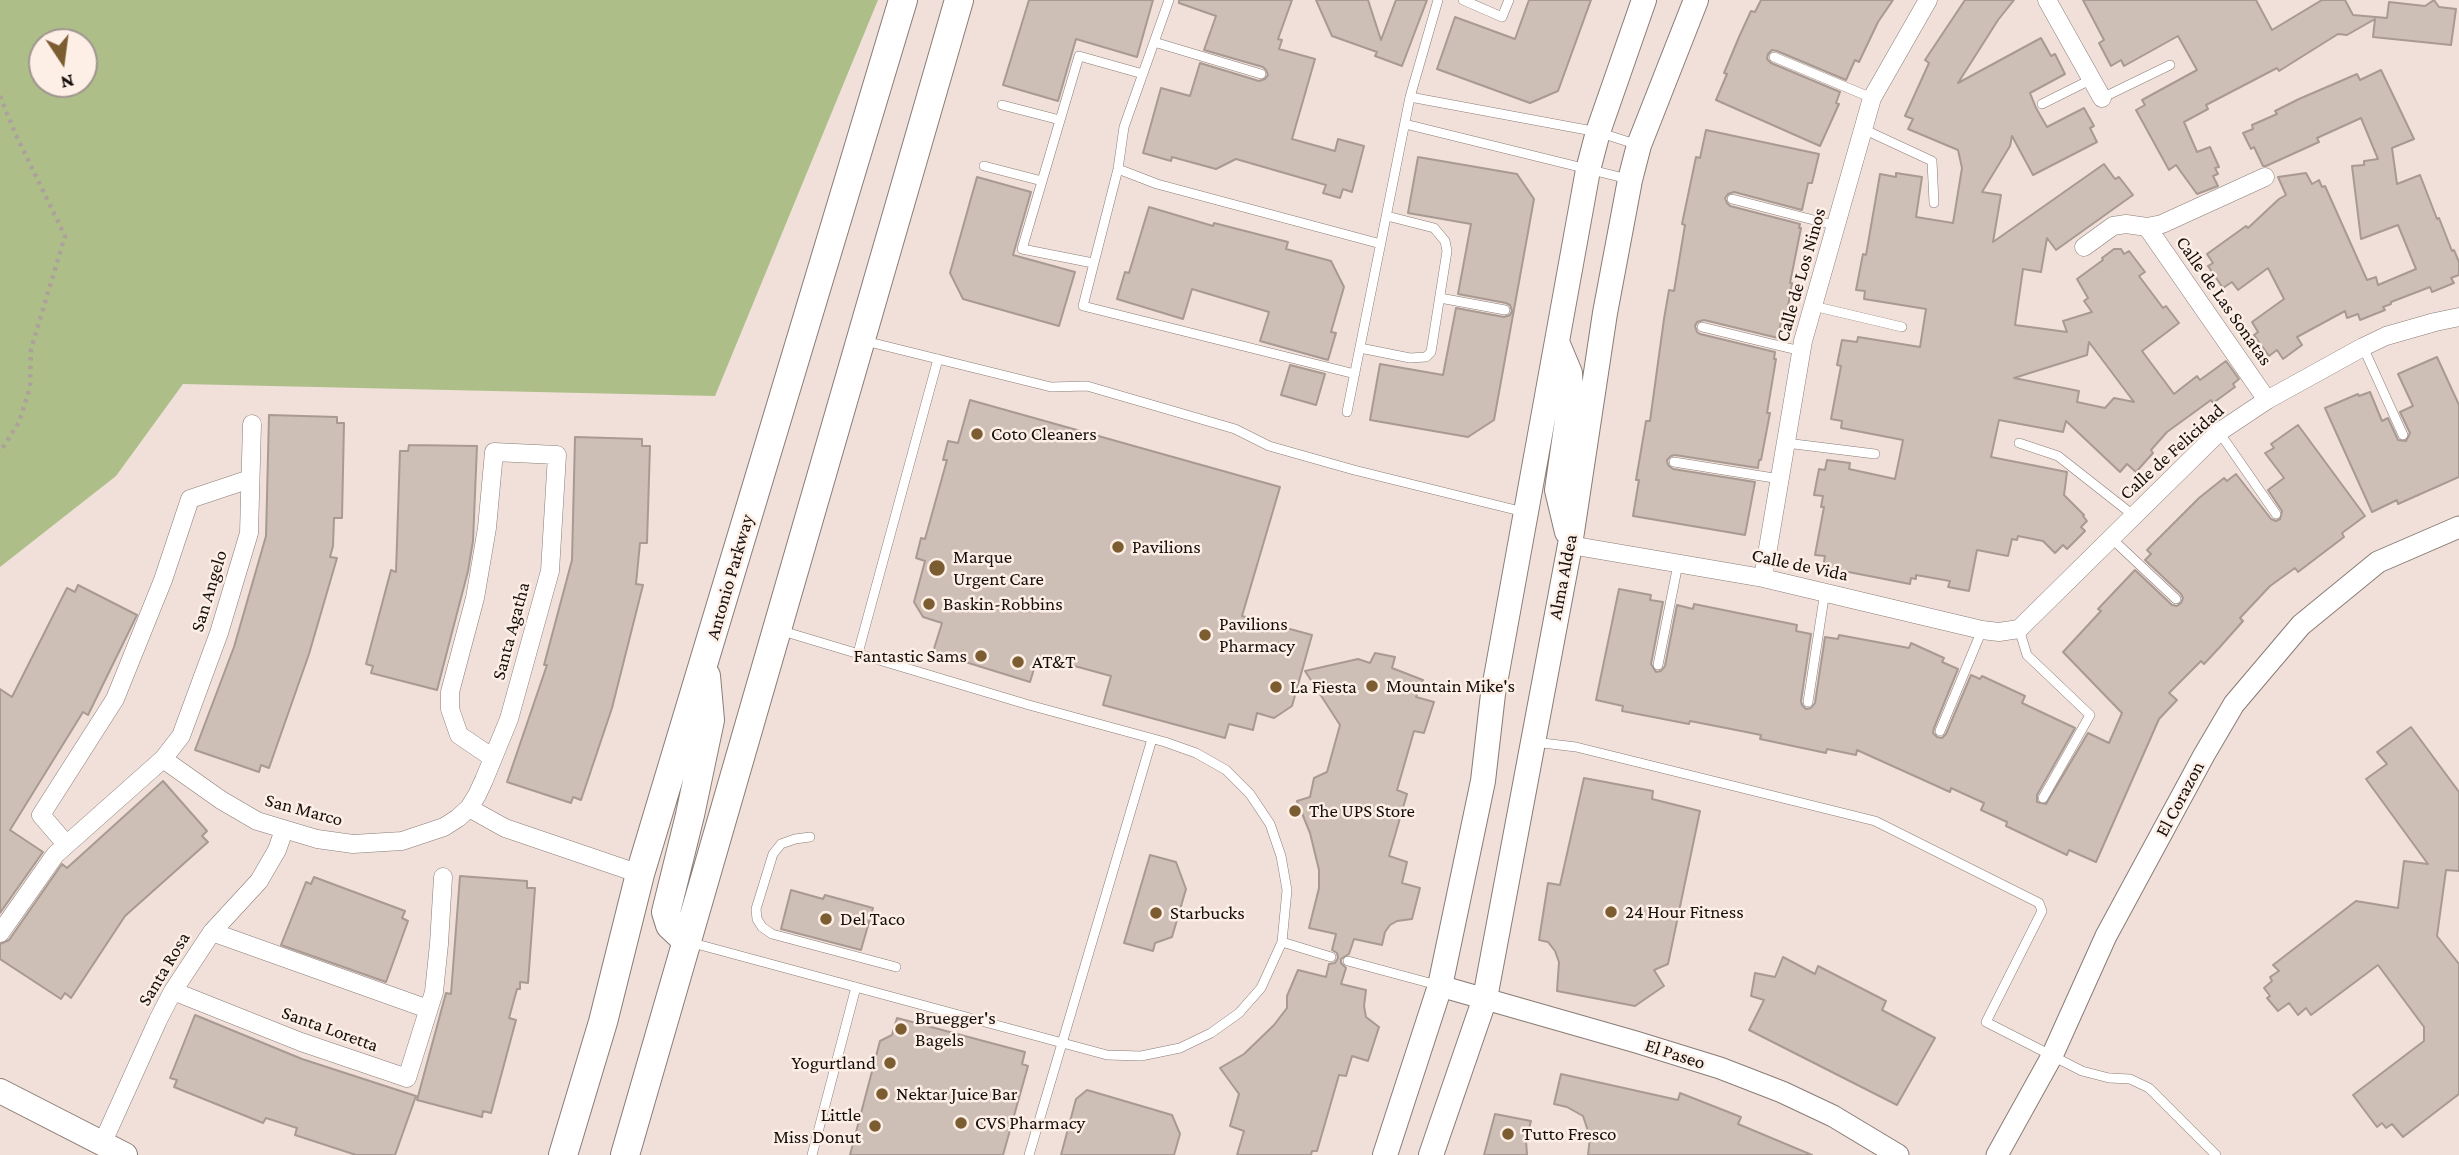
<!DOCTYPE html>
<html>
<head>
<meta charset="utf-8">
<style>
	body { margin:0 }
	#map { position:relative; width:2459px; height:1155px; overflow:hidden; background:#f0e0d9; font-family:"Crimson Pro",serif }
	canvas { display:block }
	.north { position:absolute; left:28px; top:28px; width:70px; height:70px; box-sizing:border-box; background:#fdeee6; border:2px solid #a0958f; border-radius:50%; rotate:167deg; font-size:19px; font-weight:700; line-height:28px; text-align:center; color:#140f0c }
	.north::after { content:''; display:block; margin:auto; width:24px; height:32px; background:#7c5d32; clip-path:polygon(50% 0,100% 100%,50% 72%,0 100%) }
</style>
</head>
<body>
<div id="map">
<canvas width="2459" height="1155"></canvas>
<div class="north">N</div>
</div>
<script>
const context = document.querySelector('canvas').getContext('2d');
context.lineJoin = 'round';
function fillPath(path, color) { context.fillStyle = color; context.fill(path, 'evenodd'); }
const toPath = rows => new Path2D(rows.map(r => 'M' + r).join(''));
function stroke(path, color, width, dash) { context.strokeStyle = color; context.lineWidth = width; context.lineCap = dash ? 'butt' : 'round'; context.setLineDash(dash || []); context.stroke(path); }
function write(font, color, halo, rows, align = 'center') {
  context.font = font + ' "Crimson Pro",serif'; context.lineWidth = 5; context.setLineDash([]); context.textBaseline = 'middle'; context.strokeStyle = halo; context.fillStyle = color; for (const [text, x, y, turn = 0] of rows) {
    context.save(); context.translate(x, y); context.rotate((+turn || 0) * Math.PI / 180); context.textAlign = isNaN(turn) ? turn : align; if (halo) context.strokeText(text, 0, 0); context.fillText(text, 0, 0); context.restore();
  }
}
const green = toPath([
	[0,0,878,0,715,396,183,384,116,476,0,567],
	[42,42,84,42,84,84,42,84]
]);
const building = toPath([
	[1029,0,1153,0,1137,57,1076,39,1058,101,1003,85,1029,0],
	[1179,0,1292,0,1278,39,1282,40,1279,49,1315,59,1292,139,1335,151,1338,139,1364,146,1352,192,1343,189,1340,198,1323,193,1326,185,1236,159,1216,169,1172,157,1171,161,1143,153,1161,88,1190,96,1200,63,1259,81,1265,79,1268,75,1266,70,1263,67,1204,50,1216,16,1179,3,1179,0],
	[1316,0,1368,0,1381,40,1396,0,1427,0,1402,66,1375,56,1377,52,1332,36,1316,0],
	[1529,0,1591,0,1558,91,1530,103,1437,69,1455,17,1515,39,1529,0],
	[1761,0,1893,0,1878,22,1859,62,1855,60,1846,80,1777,51,1772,50,1768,54,1767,59,1771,63,1840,92,1836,103,1839,104,1820,146,1716,100,1727,74,1724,73,1739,37,1751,11,1755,12,1761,0],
	[1965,0,2014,0,1998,20,1958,83,2041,38,2051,56,2055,54,2065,74,2030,93,2036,108,2047,127,2084,108,2094,126,2090,128,2097,142,2033,175,2012,136,2010,146,1982,192,2001,195,1993,242,2104,164,2115,179,2119,177,2133,195,2056,250,2047,238,2041,272,2023,269,2015,325,2067,332,2063,321,2092,312,2084,301,2088,298,2077,279,2103,260,2102,258,2114,249,2121,249,2124,254,2129,251,2145,272,2139,276,2163,308,2166,306,2179,323,2142,351,2174,394,2197,376,2200,380,2226,361,2239,379,2233,384,2235,387,2213,403,2211,400,2167,432,2151,450,2153,453,2136,472,2127,464,2120,472,2066,421,2063,432,1999,420,1991,457,2067,472,2064,495,2084,515,2083,516,2087,521,2081,527,2085,531,2067,549,2063,545,2055,553,2043,541,2018,536,2017,540,2012,539,2008,556,1977,550,1969,591,1948,587,1950,581,1916,575,1916,579,1911,578,1910,584,1823,567,1825,556,1815,555,1824,507,1821,507,1823,496,1814,495,1819,469,1825,470,1827,460,1850,463,1849,469,1895,479,1903,440,1841,428,1842,421,1831,419,1841,366,1837,365,1842,340,1857,342,1858,337,1920,347,1926,309,1864,299,1865,291,1856,290,1863,254,1866,255,1880,174,1896,177,1896,173,1922,177,1916,217,1953,223,1962,168,1958,150,1908,129,1913,119,1905,116,1929,63,1925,60,1965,0],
	[2089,342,2134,402,2114,398,2105,408,2077,402,2079,391,2014,378,2087,355,2089,342],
	[2083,0,2256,0,2272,30,2322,0,2345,0,2353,15,2387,18,2389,2,2425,6,2434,0,2439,7,2456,9,2451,45,2373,37,2375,19,2347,35,2338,34,2279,71,2277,68,2206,105,2208,109,2184,122,2197,152,2210,147,2219,167,2215,168,2218,174,2213,176,2218,186,2197,194,2176,165,2169,170,2136,110,2145,105,2142,100,2197,70,2178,36,2124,66,2121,60,2111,66,2099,43,2104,40,2083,0],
	[2381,70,2414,139,2392,148,2397,184,2420,175,2437,219,2439,218,2452,251,2454,250,2459,262,2459,275,2451,278,2454,283,2432,292,2430,287,2391,302,2391,304,2383,307,2385,310,2360,320,2358,314,2347,318,2345,311,2297,337,2302,345,2283,359,2277,350,2269,356,2254,335,2258,332,2252,322,2284,299,2268,268,2238,290,2232,282,2223,288,2208,266,2213,263,2207,254,2246,226,2248,228,2279,199,2286,195,2278,177,2306,173,2312,184,2319,180,2322,187,2325,186,2367,280,2376,277,2378,285,2416,269,2398,225,2361,239,2352,166,2364,165,2364,161,2378,159,2361,118,2317,138,2319,142,2266,166,2263,166,2254,147,2251,149,2243,133,2253,129,2252,125,2277,114,2275,111,2299,99,2357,74,2360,80,2381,70],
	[1706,130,1819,154,1812,183,1808,183,1802,210,1734,192,1728,194,1725,198,1727,203,1730,206,1800,224,1799,228,1801,228,1790,283,1792,283,1787,312,1783,311,1778,338,1704,320,1697,322,1695,326,1697,332,1700,334,1775,352,1774,359,1776,359,1767,413,1770,413,1761,460,1759,460,1758,468,1675,455,1671,456,1667,460,1668,465,1673,469,1755,482,1745,535,1633,516,1639,480,1636,480,1646,421,1650,421,1664,319,1669,290,1674,291,1685,225,1682,224,1696,157,1700,158,1706,130],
	[1418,157,1517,174,1534,199,1494,420,1468,437,1370,420,1380,364,1443,375,1456,308,1504,317,1510,315,1512,311,1510,305,1506,303,1458,294,1471,224,1408,213,1418,157],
	[977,177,1031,192,1013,255,1075,272,1059,326,963,299,950,273,977,177],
	[1149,207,1213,226,1214,223,1288,242,1286,249,1331,261,1344,287,1331,332,1336,333,1328,360,1260,341,1269,312,1192,289,1183,319,1117,299,1125,272,1129,273,1149,207],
	[2437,357,2459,405,2459,477,2398,504,2397,500,2372,512,2325,408,2358,394,2359,396,2370,392,2382,421,2388,418,2398,440,2406,441,2410,433,2400,412,2413,406,2398,374,2437,357],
	[1290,365,1325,374,1316,405,1281,395,1290,365],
	[970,400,1280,487,1242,616,1312,635,1292,706,1274,718,1257,713,1253,730,1229,724,1225,738,1103,705,1111,676,1038,656,1030,682,933,652,942,623,923,617,914,602,925,561,916,558,921,538,925,539,947,460,943,460,948,441,958,443,970,400],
	[269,415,337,417,337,423,344,423,342,518,334,518,333,546,330,557,337,558,309,654,269,768,261,765,259,772,195,750,234,647,266,536,269,415],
	[2298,425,2365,516,2342,533,2344,537,2298,572,2295,568,2270,586,2240,618,2243,621,2219,648,2204,664,2201,661,2169,693,2177,700,2159,719,2096,862,2069,850,2067,855,2006,826,2007,822,1981,810,1984,803,1951,788,1950,792,1857,750,1856,755,1827,749,1826,753,1760,739,1761,735,1726,728,1690,721,1689,724,1622,711,1623,706,1596,700,1619,589,1651,595,1650,600,1663,602,1651,664,1656,672,1661,671,1665,666,1677,605,1693,609,1694,604,1797,625,1796,631,1811,634,1801,701,1802,705,1806,709,1811,708,1815,703,1825,637,1838,639,1839,635,1909,648,1911,643,1944,658,1942,662,1958,669,1934,728,1933,733,1937,737,1942,738,1946,734,1971,675,1980,679,1982,676,2025,696,2022,703,2075,728,2037,795,2037,802,2046,804,2088,733,2109,743,2122,713,2063,652,2101,611,2098,609,2135,570,2172,605,2177,606,2181,603,2183,598,2181,594,2145,560,2151,554,2147,550,2199,498,2224,478,2227,481,2236,474,2271,519,2276,521,2280,519,2282,511,2268,490,2284,478,2265,453,2274,448,2271,444,2298,425],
	[575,437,642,439,642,446,650,446,647,543,640,543,636,584,643,585,612,708,581,800,573,797,571,803,507,782,547,665,544,665,572,560,575,437],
	[409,445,477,446,473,541,468,571,437,690,371,673,373,666,366,664,391,570,396,572,400,451,408,451,409,445],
	[78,585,137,615,88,715,83,712,10,830,43,852,0,913,0,689,12,697,67,588,75,592,78,585],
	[1375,653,1395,657,1392,668,1423,680,1416,697,1434,702,1424,733,1414,731,1397,790,1407,794,1389,856,1407,862,1402,883,1420,888,1412,919,1397,921,1390,925,1385,932,1382,945,1354,939,1349,954,1341,959,1341,963,1346,968,1341,984,1366,990,1364,1006,1366,1017,1379,1027,1368,1061,1352,1056,1346,1076,1339,1075,1317,1151,1312,1151,1311,1155,1237,1155,1244,1131,1230,1126,1239,1094,1220,1068,1244,1054,1274,1025,1287,1008,1287,996,1298,970,1326,977,1329,964,1335,963,1338,958,1337,953,1332,950,1336,934,1309,928,1319,888,1319,870,1310,833,1297,801,1310,797,1314,778,1327,772,1340,725,1305,671,1358,659,1370,663,1375,653],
	[2411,727,2459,792,2459,871,2446,870,2437,936,2459,964,2459,1094,2403,1137,2392,1124,2386,1128,2382,1123,2377,1127,2353,1095,2424,1041,2424,1027,2378,965,2311,1015,2306,1008,2298,1015,2289,1003,2278,1011,2267,998,2270,996,2264,988,2272,981,2270,977,2279,971,2273,965,2356,901,2398,908,2404,861,2428,864,2366,779,2387,764,2377,752,2411,727],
	[1584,778,1653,791,1652,799,1700,811,1668,964,1654,970,1664,986,1635,1006,1557,991,1559,962,1555,951,1548,942,1539,940,1548,883,1560,885,1584,778],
	[163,781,207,831,202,836,208,842,125,916,71,998,65,993,61,999,0,959,0,944,9,940,62,864,67,868,163,781],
	[1150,855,1176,862,1186,889,1172,937,1155,943,1153,951,1124,943,1150,855],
	[460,876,527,881,527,888,535,888,528,983,520,982,520,989,517,989,509,1018,516,1020,491,1113,483,1111,482,1117,417,1100,446,993,451,994,460,876],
	[314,877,405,911,402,918,408,921,386,982,281,945,306,882,311,884,314,877],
	[791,890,823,899,825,895,873,908,861,950,781,929,791,890],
	[1783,957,1815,974,1818,966,1886,1001,1882,1010,1935,1038,1897,1105,1749,1030,1764,1000,1751,996,1755,973,1775,977,1783,957],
	[195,1015,302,1059,416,1096,395,1155,356,1155,295,1135,297,1128,266,1118,263,1123,174,1087,177,1080,170,1078,195,1015],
	[897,1018,1025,1052,1022,1064,1028,1066,1003,1155,850,1155,880,1041,892,1035,897,1018],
	[1561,1074,1678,1100,1680,1093,1741,1117,1738,1124,1812,1155,1588,1155,1590,1137,1583,1116,1567,1107,1554,1104,1561,1074],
	[1087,1090,1172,1115,1180,1134,1174,1155,1061,1155,1076,1099,1087,1090],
	[1495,1114,1531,1121,1526,1140,1527,1155,1484,1155,1495,1114]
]);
const path = toPath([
	[0,96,15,133,65,236,31,349,30,387,19,422,0,452]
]);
const service = toPath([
	[1169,0,1124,127,1118,169,1083,306,1355,374],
	[1463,0,1502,17,1509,0],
	[1154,42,1261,74],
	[1774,57,1872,98],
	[1410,97,1598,132,1638,145],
	[2102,98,2170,65],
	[2042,104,2090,80],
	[1002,105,1060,120],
	[1405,124,1628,179],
	[1863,129,1932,161,1934,203],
	[984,166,1042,181],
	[1118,169,1157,184,1381,244],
	[1732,199,1837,226],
	[1093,263,1022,249,1079,56,1143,74],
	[1440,298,1505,310],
	[1813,306,1902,327],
	[1702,327,1801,351],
	[865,341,1051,387,1087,386,1235,429,1269,446,1354,470,1524,512],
	[2363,347,2403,435],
	[1360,348,1410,358,1426,357,1431,352,1447,251,1445,241,1434,228,1387,216],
	[1347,412,1410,97,1438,0],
	[2219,432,2276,514],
	[1786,443,1875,454],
	[2019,443,2058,456,2133,515],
	[1674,462,1780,479],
	[2110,537,2176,599],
	[2019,629,2027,655,2090,715,2043,798],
	[858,653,938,359],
	[1658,665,1678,564],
	[1808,702,1825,591],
	[1940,731,1982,630],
	[1534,742,1576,747,1875,821,2039,903,2042,911,1986,1022,2082,1071,2109,1078,2130,1079,2149,1088,2216,1155],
	[810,837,795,839,781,844,773,854,756,909,757,919,762,927,772,934,896,967],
	[689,942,1107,1055,1141,1056,1180,1048,1211,1033,1239,1013,1261,988,1282,942,1287,890,1281,856,1270,824,1250,794,1226,770,1196,753,1165,742,1029,705,779,630],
	[1282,942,1331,957],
	[1348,961,1437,985],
	[812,1155,856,987],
	[1029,1155,1152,739]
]);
const minor = toPath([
	[2047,0,2102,98],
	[2147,227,2267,400],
	[2084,247,2113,226,2126,224,2147,227,2162,224,2265,177],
	[1570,545,1763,578,1982,630,1999,632,2019,629,2219,432,2267,400,2363,347,2386,336,2435,322,2459,317],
	[1763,578,1803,341,1872,98,1928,0],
	[163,759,221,800,257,821,317,839,353,844,402,841,444,827,458,818,469,808,505,828,640,874],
	[469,808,477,795,484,780,509,719,550,571,557,455,494,452,487,528,475,598,450,692,450,709,459,735,493,758],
	[66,844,41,815,115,699,163,580,190,499,250,479],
	[212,932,428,1009],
	[0,933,55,855,163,759,181,736,219,633,249,533,252,424],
	[173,991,301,1042,407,1078,434,992,439,944,443,877],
	[102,1144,158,1020,173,991,212,932,259,881,277,850,284,830]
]);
const tertiary = toPath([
	[1440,986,1636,1042,1720,1068,1782,1092,1833,1116,1898,1155],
	[1997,1155,2052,1056,2106,936,2204,755,2234,704,2301,625,2378,562,2459,527]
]);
const secondary = toPath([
	[1557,342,1570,373,1571,393,1557,490,1567,532],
	[0,1091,125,1155],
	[1385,1155,1440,986,1483,781,1493,694,1588,170,1598,132,1644,0],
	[1431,1155,1485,998,1570,545,1605,313,1630,180,1639,145,1696,0]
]);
const primary = toPath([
	[687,941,670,925,666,912,690,815,710,720,706,676],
	[563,1155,603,1022,640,874,903,0],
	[625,1155,959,0]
]);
const markers = [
	[977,434,7,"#7c5d32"],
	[1118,547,7,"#7c5d32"],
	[937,568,9,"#7c5d32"],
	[929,604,7,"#7c5d32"],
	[1205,635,7,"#7c5d32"],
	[981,656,7,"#7c5d32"],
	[1018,662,7,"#7c5d32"],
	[1372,686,7,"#7c5d32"],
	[1276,687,7,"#7c5d32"],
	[1295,811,7,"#7c5d32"],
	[1611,912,7,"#7c5d32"],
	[1156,913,7,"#7c5d32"],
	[826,919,7,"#7c5d32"],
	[901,1029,7,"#7c5d32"],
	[890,1063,7,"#7c5d32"],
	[882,1094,7,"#7c5d32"],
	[961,1123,7,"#7c5d32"],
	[875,1126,7,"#7c5d32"],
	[1508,1134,7,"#7c5d32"]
];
const streetNames = [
	["Calle de Los Ninos",1801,275,-74],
	["Calle de Las Sonatas",2224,301,55],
	["Calle de Felicidad",2172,452,-42],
	["Calle de Vida",1800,565,12],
	["Antonio Parkway",730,577,-74],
	["Alma Aldea",1563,577,-79],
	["San Angelo",209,591,-73],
	["Santa Agatha",511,631,-75],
	["El Corazon",2180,799,-62],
	["San Marco",304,810,15],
	["Santa Rosa",164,969,-59],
	["Santa Loretta",330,1029,20],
	["El Paseo",1675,1054,18]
];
const poiNames = [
	["Coto Cleaners",991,434],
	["Pavilions",1132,547],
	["Marque",953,557],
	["Urgent Care",953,579],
	["Baskin-Robbins",943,604],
	["Pavilions",1219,624],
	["Pharmacy",1219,646],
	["Fantastic Sams",967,656,"right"],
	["AT&T",1032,662],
	["Mountain Mike's",1386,686],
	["La Fiesta",1290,687],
	["The UPS Store",1309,811],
	["24 Hour Fitness",1625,912],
	["Starbucks",1170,913],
	["Del Taco",840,919],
	["Bruegger's",915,1018],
	["Bagels",915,1040],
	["Yogurtland",876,1063,"right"],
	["Nektar Juice Bar",896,1094],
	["Little",861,1115,"right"],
	["Miss Donut",861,1137,"right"],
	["CVS Pharmacy",975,1123],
	["Tutto Fresco",1522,1134]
];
fillPath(green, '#adbe89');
fillPath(building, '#cdbeb6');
stroke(building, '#a89992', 2);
stroke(service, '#8a7c75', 10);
stroke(minor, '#8a7c75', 19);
stroke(tertiary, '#8a7c75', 23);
stroke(secondary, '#8a7c75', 26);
stroke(primary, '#8a7c75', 30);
stroke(path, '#ada19b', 4.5, [3.5, 5]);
stroke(service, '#fff', 9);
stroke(minor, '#fff', 18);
stroke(tertiary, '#fff', 21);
stroke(secondary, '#fff', 24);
stroke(primary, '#fff', 28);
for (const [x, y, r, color] of markers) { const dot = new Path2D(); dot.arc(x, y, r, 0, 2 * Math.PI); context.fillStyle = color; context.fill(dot); stroke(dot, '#fdeee6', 2.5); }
write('19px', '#140f0c', '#fdeee6', streetNames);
write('19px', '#140f0c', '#fdeee6', poiNames, 'left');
</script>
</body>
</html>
